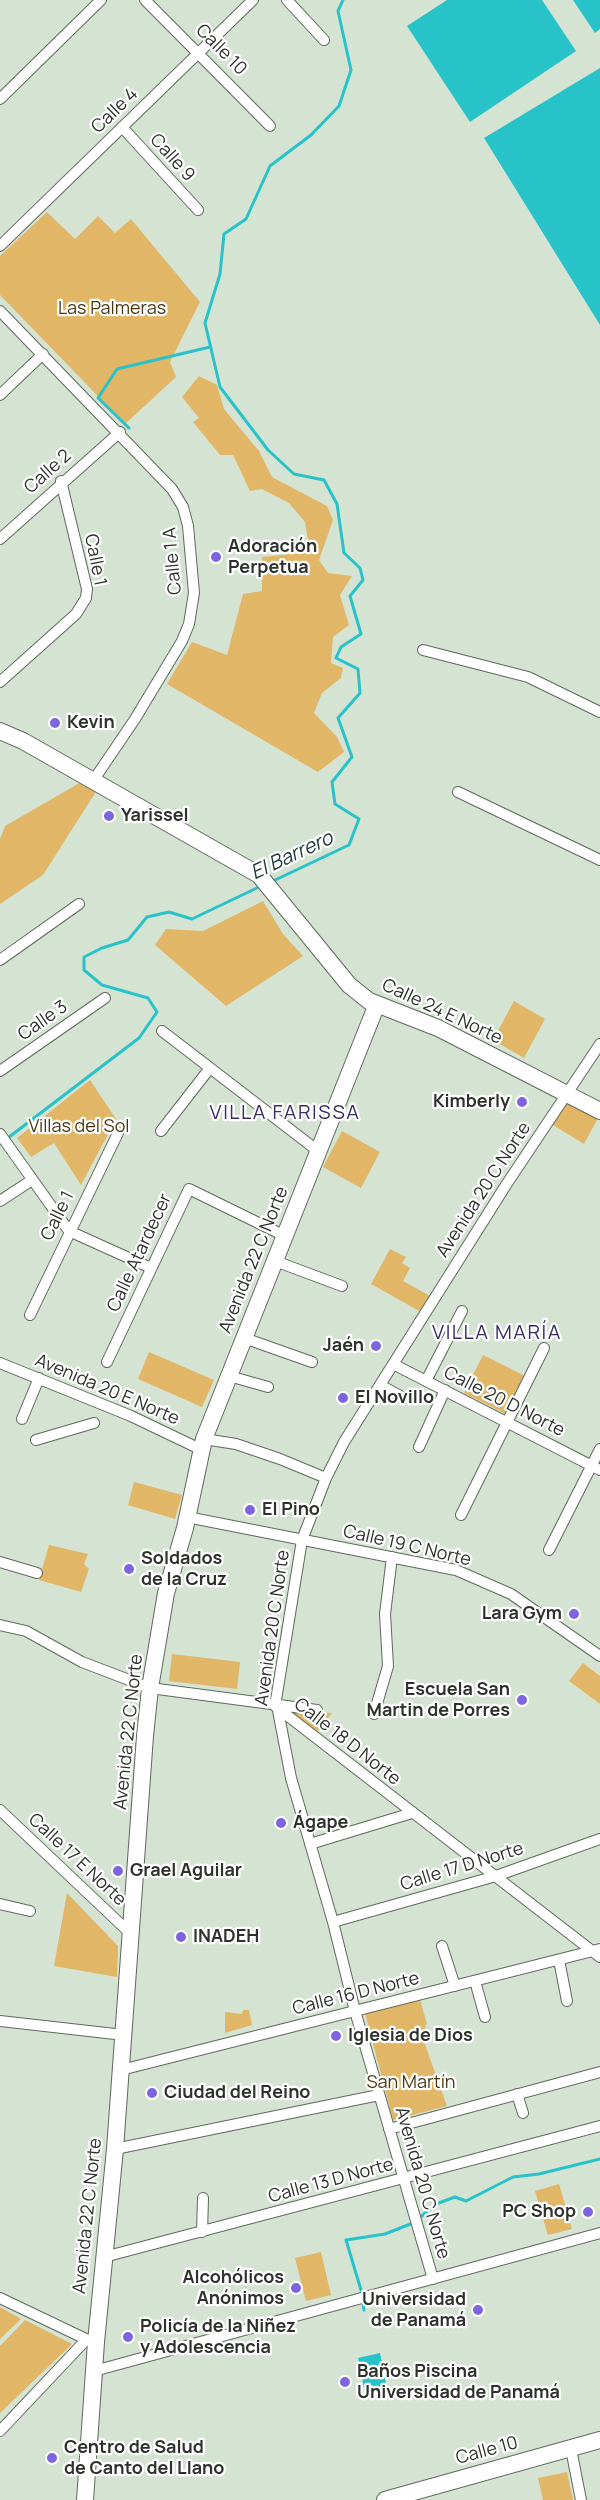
<!DOCTYPE html>
<html>
<head>
<meta charset="utf-8">
<style>
	body { margin:0 }
	canvas { display:block; background:#d5e3d3 }
</style>
</head>
<body>
<canvas width="600" height="2500"></canvas>
<script>
const context = document.querySelector('canvas').getContext('2d');
context.lineJoin = 'round';
function fillPath(path, color) { context.fillStyle = color; context.fill(path, 'evenodd'); }
const toPath = rows => new Path2D(rows.map(r => 'M' + r).join(''));
function stroke(path, color, width, dash) { context.strokeStyle = color; context.lineWidth = width; context.lineCap = dash ? 'butt' : 'round'; context.setLineDash(dash || []); context.stroke(path); }
function write(font, color, halo, rows, align = 'center') {
  context.font = font + ' Manrope,sans-serif'; context.lineWidth = 4.5; context.setLineDash([]); context.textBaseline = 'middle'; context.strokeStyle = halo; context.fillStyle = color; for (const [text, x, y, turn = 0] of rows) {
    context.save(); context.translate(x, y); context.rotate((+turn || 0) * Math.PI / 180); context.textAlign = isNaN(turn) ? turn : align; if (halo) context.strokeText(text, 0, 0); context.fillText(text, 0, 0); context.restore();
  }
}
const green = toPath([
	[47,212,75,239,98,216,115,233,131,219,200,302,170,362,176,377,125,424,0,295,0,256],
	[199,376,217,385,224,409,259,451,272,477,327,506,333,520,319,560,328,573,352,576,340,595,349,625,333,637,331,663,343,668,341,678,322,693,314,713,337,737,344,752,318,772,167,684,192,642,227,655,243,594,262,591,262,557,310,552,305,522,289,503,262,489,250,491,233,455,220,455,193,422,199,418,182,397],
	[83,781,97,790,43,875,0,904,0,839,5,826],
	[263,901,283,934,303,956,226,1006,155,945,166,929,203,931],
	[514,1001,545,1019,524,1058,493,1040],
	[90,1080,116,1119,81,1185,54,1143,31,1157,17,1138],
	[568,1101,598,1118,584,1144,553,1125],
	[342,1131,380,1152,361,1188,323,1167],
	[390,1249,406,1257,402,1263,410,1268,403,1281,432,1297,423,1313,371,1284],
	[149,1352,214,1380,202,1407,138,1379],
	[483,1355,527,1377,508,1415,464,1393],
	[134,1482,182,1495,175,1519,128,1505],
	[49,1545,88,1554,84,1564,89,1569,81,1592,39,1580],
	[172,1654,240,1662,237,1689,169,1681],
	[583,1663,600,1676,600,1704,569,1681],
	[292,1710,332,1713,317,1732,291,1713],
	[67,1893,118,1946,117,1977,54,1966],
	[420,2000,427,2024,425,2025,428,2038,423,2039,447,2106,393,2120,365,2013],
	[243,2010,249,2010,252,2025,225,2033,225,2012,242,2014],
	[559,2184,572,2229,548,2235,535,2191],
	[321,2252,331,2295,306,2301,295,2258],
	[0,2307,21,2319,0,2339],
	[25,2320,72,2344,0,2413,0,2346],
	[567,2472,573,2500,543,2500,538,2478]
]);
const water = toPath([
	[447,0,542,0,576,51,470,122,407,26],
	[573,0,600,0,600,29,595,33],
	[600,68,600,325,484,138],
	[380,2353,387,2388,365,2393,358,2358]
]);
const stream = toPath([
	[129,428,98,398,117,369,210,347],
	[273,881,349,845,359,819,335,804,332,782,352,757,338,718,360,693,358,669,336,658,341,647,361,634,350,596,363,580,360,568,344,553,337,504,324,480,294,474,268,450,220,387,205,323,220,274,224,234,246,219,270,166,311,135,339,106,351,70,338,11,343,0],
	[0,1144,139,1038,157,1012,148,998,102,985,84,970,84,957,102,948,128,940,147,917,169,912,192,919,261,886],
	[417,2220,436,2204,455,2197,466,2201,513,2177,539,2174,600,2159],
	[364,2310,361,2290,346,2240,385,2234,413,2223]
]);
const street = toPath([
	[145,0,270,126],
	[287,0,324,40],
	[0,99,101,0],
	[122,127,198,210],
	[0,246,253,0],
	[0,311,172,489,183,507,188,526,194,593,189,624,182,641,135,719,93,781],
	[0,395,43,354],
	[0,539,120,432],
	[423,650,528,677,600,712],
	[0,682,76,614,86,598,87,589,61,481],
	[458,792,600,860],
	[0,960,79,904],
	[162,1031,318,1151],
	[0,1071,105,998],
	[161,1131,210,1068],
	[0,1134,69,1231,151,1268],
	[0,1201,32,1180],
	[275,1261,342,1286],
	[30,1315,118,1133],
	[244,1338,312,1362],
	[107,1362,189,1189,285,1236],
	[0,1363,131,1416,200,1449],
	[393,1364,600,1470],
	[229,1376,268,1387],
	[426,1381,462,1311],
	[380,1385,402,1397],
	[22,1419,39,1378],
	[204,1439,236,1444,280,1459,326,1478],
	[36,1440,94,1423],
	[419,1447,445,1390],
	[461,1515,544,1348],
	[187,1517,456,1570,511,1594,600,1656],
	[549,1550,600,1449],
	[0,1562,37,1573],
	[0,1625,26,1631,82,1662,150,1688,317,1710],
	[275,1706,600,1957],
	[374,1714,388,1666,385,1614,392,1557],
	[0,1810,131,1934],
	[310,1844,412,1813],
	[0,1904,30,1911],
	[333,1922,496,1876,600,1839],
	[442,1946,455,1986],
	[559,1960,567,2001],
	[475,1981,485,2017],
	[0,2021,124,2035],
	[121,2070,600,1949],
	[517,2094,523,2113],
	[389,2129,600,2072],
	[115,2149,379,2095],
	[202,2232,203,2198],
	[104,2257,600,2126],
	[433,2279,355,2011,333,1922,291,1778,276,1700,302,1540,326,1478,344,1442,506,1185,600,1044],
	[0,2298,90,2341],
	[94,2371,600,2233],
	[0,2431,85,2341],
	[571,2449,581,2500]
]);
const secondary = toPath([
	[0,731,23,741,259,875,349,985,369,1001,438,1028,600,1111],
	[85,2500,96,2342,115,2149,145,1736,150,1688,166,1593,185,1528,204,1439,377,1004],
	[385,2500,600,2440]
]);
const markers = [
	[216,557,6,"#7d65e0"],
	[55,723,6,"#7d65e0"],
	[109,816,6,"#7d65e0"],
	[522,1102,6,"#7d65e0"],
	[376,1346,6,"#7d65e0"],
	[343,1398,6,"#7d65e0"],
	[250,1510,6,"#7d65e0"],
	[129,1569,6,"#7d65e0"],
	[574,1614,6,"#7d65e0"],
	[522,1700,6,"#7d65e0"],
	[281,1823,6,"#7d65e0"],
	[118,1871,6,"#7d65e0"],
	[181,1937,6,"#7d65e0"],
	[336,2036,6,"#7d65e0"],
	[152,2093,6,"#7d65e0"],
	[588,2212,6,"#7d65e0"],
	[296,2288,6,"#7d65e0"],
	[478,2310,6,"#7d65e0"],
	[128,2337,6,"#7d65e0"],
	[345,2382,6,"#7d65e0"],
	[52,2458,6,"#7d65e0"]
];
const streetNames = [
	["Calle 10",221,50,45],
	["Calle 4",115,111,-44],
	["Calle 9",172,158,48],
	["Calle 2",48,472,-42],
	["Calle 1",95,560,79],
	["Calle 1 A",173,561,-95],
	["Calle 24 E Norte",442,1012,25],
	["Calle 3",43,1021,-35],
	["Avenida 20 C Norte",484,1190,-57],
	["Calle 1",58,1216,-64],
	["Calle Atardecer",140,1253,-65],
	["Avenida 22 C Norte",254,1260,-68],
	["Avenida 20 E Norte",107,1390,23],
	["Calle 20 D Norte",504,1402,27],
	["Calle 19 C Norte",407,1546,13],
	["Avenida 20 C Norte",273,1628,-82],
	["Avenida 22 C Norte",129,1732,-84],
	["Calle 18 D Norte",347,1742,38],
	["Calle 17 E Norte",77,1860,43],
	["Calle 17 D Norte",462,1867,-17],
	["Calle 16 D Norte",356,1994,-14],
	["Calle 13 D Norte",331,2181,-15],
	["Avenida 20 C Norte",422,2183,74],
	["Avenida 22 C Norte",88,2216,-84],
	["Calle 10",487,2451,-15]
];
const parkNames = [
	["Las Palmeras",112,309],
	["Villas del Sol",79,1127],
	["San Martín",411,2083]
];
const poiNames = [
	["Adoración",228,547],
	["Perpetua",228,568],
	["Kevin",67,723],
	["Yarissel",121,816],
	["Kimberly",510,1102,"right"],
	["Jaén",364,1346,"right"],
	["El Novillo",355,1398],
	["El Pino",262,1510],
	["Soldados",141,1559],
	["de la Cruz",141,1580],
	["Lara Gym",562,1614,"right"],
	["Escuela San",510,1690,"right"],
	["Martin de Porres",510,1711,"right"],
	["Ágape",293,1823],
	["Grael Aguilar",130,1871],
	["INADEH",193,1937],
	["Iglesia de Dios",348,2036],
	["Ciudad del Reino",164,2093],
	["PC Shop",576,2212,"right"],
	["Alcohólicos",284,2278,"right"],
	["Anónimos",284,2299,"right"],
	["Universidad",466,2300,"right"],
	["de Panamá",466,2321,"right"],
	["Policía de la Niñez",140,2327],
	["y Adolescencia",140,2348],
	["Baños Piscina",357,2372],
	["Universidad de Panamá",357,2393],
	["Centro de Salud",64,2448],
	["de Canto del Llano",64,2469]
];
const waterNames = [
	["El Barrero",292,856,-25]
];
const neighbourhoodNames = [
	["VILLA FARISSA",285,1113],
	["VILLA MARÍA",497,1333]
];
fillPath(green, '#e1b666');
fillPath(water, '#28c2c9');
stroke(stream, '#28c2c9', 3);
stroke(street, '#5e6a5c', 12);
stroke(secondary, '#5e6a5c', 18);
stroke(street, '#fff', 10);
stroke(secondary, '#fff', 16);
for (const [x, y, r, color] of markers) { const dot = new Path2D(); dot.arc(x, y, r, 0, 2 * Math.PI); context.fillStyle = color; context.fill(dot); stroke(dot, '#fff', 2); }
write('18px', '#2d322c', '#fff', streetNames);
write('18px', '#4b3812', '#fff', parkNames);
write('bold 18px', '#2d322c', '#fff', poiNames, 'left');
write('italic 20px', '#243c3e', '#fff', waterNames);
context.letterSpacing = '1.5px';
write('20px', '#392e6a', '#fff', neighbourhoodNames);
context.letterSpacing = '0px';
</script>
</body>
</html>
